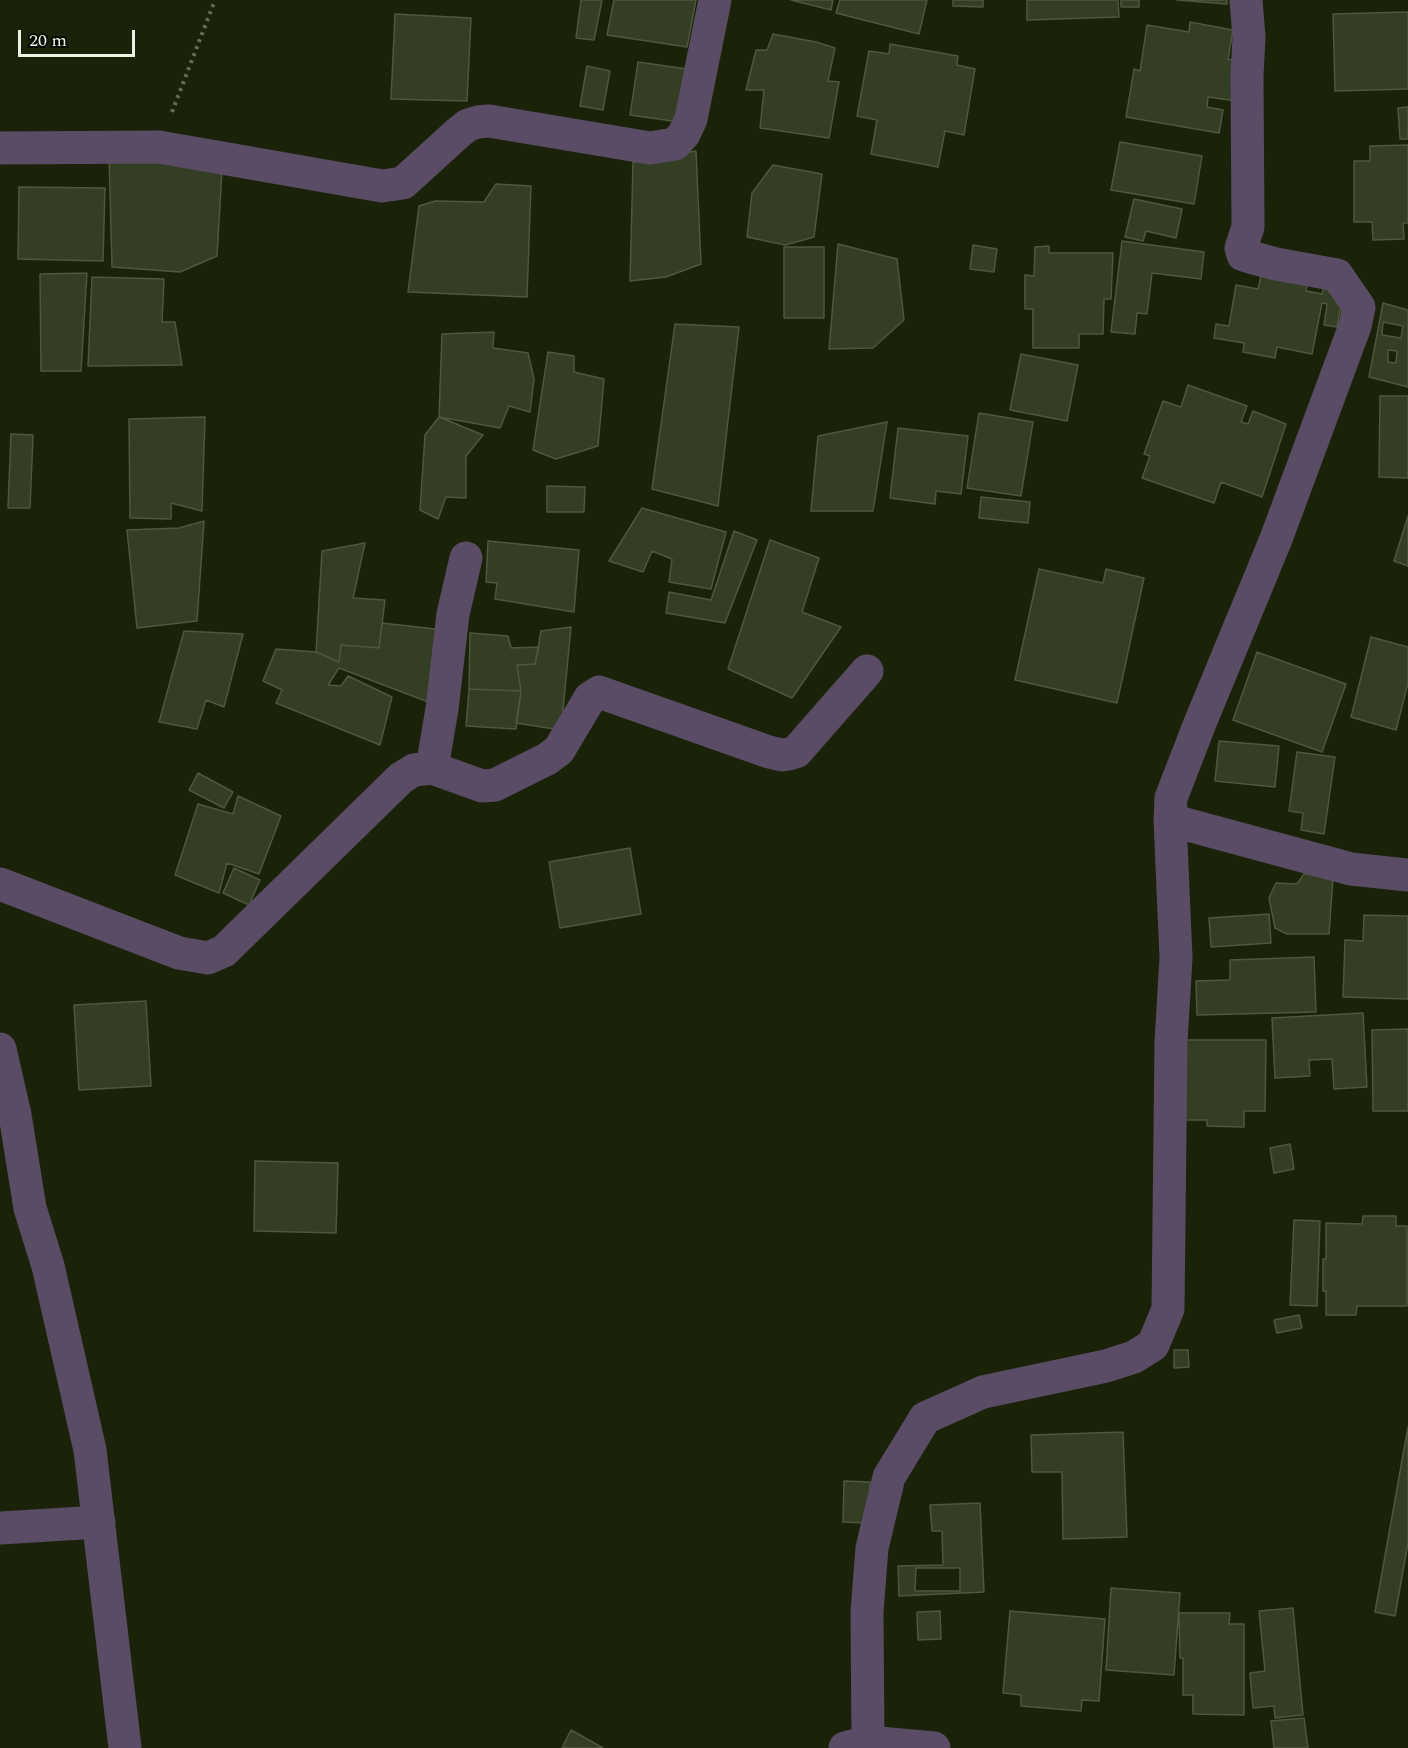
<!DOCTYPE html>
<html>
<head>
<meta charset="utf-8">
<style>
	body { margin:0 }
	#map { position:relative; width:1408px; height:1748px; overflow:hidden; background:#1a2309; font-family:Spectral,serif }
	canvas { display:block }
	.scale { position:absolute; left:18px; top:30px; width:117px; height:27px; box-sizing:border-box; border:3px solid #ebf2e2; border-top:0; padding-left:8px; font-size:18px; line-height:21px; white-space:nowrap; color:#ebf2e2; -webkit-text-stroke:4px #070a03; paint-order:stroke }
</style>
</head>
<body>
<div id="map">
<canvas width="1408" height="1748"></canvas>
<div class="scale">20 m</div>
</div>
<script>
const context = document.querySelector('canvas').getContext('2d');
context.lineJoin = 'round';
function fillPath(path, color) { context.fillStyle = color; context.fill(path, 'evenodd'); }
const toPath = rows => new Path2D(rows.map(r => 'M' + r).join(''));
function stroke(path, color, width, dash) { context.strokeStyle = color; context.lineWidth = width; context.lineCap = dash ? 'butt' : 'round'; context.setLineDash(dash || []); context.stroke(path); }
const building = toPath([
	[581,0,602,0,594,40,576,38,581,0],
	[614,0,696,0,687,47,607,35,614,0],
	[791,0,833,0,831,10,791,0],
	[840,0,927,0,919,34,836,13,840,0],
	[953,0,983,0,983,7,953,6,953,0],
	[1027,0,1118,0,1119,17,1027,20,1027,0],
	[1121,0,1139,0,1139,7,1121,7,1121,0],
	[1177,0,1227,0,1227,4,1177,0],
	[1408,12,1408,89,1335,91,1333,14,1408,12],
	[395,14,471,18,467,101,391,99,395,14],
	[1190,22,1233,30,1228,59,1242,62,1236,101,1208,97,1207,107,1223,110,1219,133,1126,117,1134,69,1140,71,1147,25,1189,32,1190,22],
	[773,34,816,42,835,48,828,81,839,82,829,138,760,128,764,90,746,90,756,50,767,50,773,34],
	[890,44,958,56,957,65,975,69,964,135,945,131,938,167,871,154,877,120,857,116,869,51,889,54,890,44],
	[638,62,687,69,679,122,630,115,638,62],
	[587,66,610,71,603,110,580,106,587,66],
	[1408,107,1408,139,1400,139,1398,108,1408,107],
	[1120,142,1202,156,1194,204,1111,190,1120,142],
	[1408,145,1408,223,1403,223,1404,239,1373,240,1372,222,1354,222,1354,161,1370,161,1370,146,1408,145],
	[696,151,701,264,666,277,630,281,633,162,696,151],
	[109,156,222,170,217,256,180,272,112,267,109,156],
	[773,165,822,174,814,237,785,245,747,237,752,193,773,165],
	[496,184,531,186,527,297,408,292,419,206,435,201,484,202,496,184],
	[19,187,105,188,103,261,18,259,19,187],
	[1134,199,1182,209,1176,238,1146,231,1143,241,1125,237,1134,199],
	[1122,241,1204,252,1201,279,1152,273,1147,314,1137,313,1135,334,1111,332,1122,241],
	[838,244,897,259,904,320,873,348,829,349,838,244],
	[973,245,997,249,994,272,970,269,973,245],
	[1049,246,1049,253,1113,253,1111,299,1104,299,1103,334,1079,334,1079,348,1033,348,1033,309,1025,309,1025,275,1034,276,1035,247,1049,246],
	[784,247,824,247,824,318,784,318,784,247],
	[87,273,81,371,41,371,40,274,87,273],
	[1261,276,1307,285,1306,291,1322,294,1324,286,1344,290,1337,327,1324,325,1327,304,1322,303,1312,354,1277,347,1275,358,1243,352,1244,343,1214,338,1216,324,1229,326,1236,285,1258,289,1261,276],
	[92,277,164,279,162,322,175,322,182,365,88,366,92,277],
	[1383,303,1408,310,1408,387,1369,377,1383,303],
	[1383,322,1403,326,1401,338,1382,335,1383,322],
	[1388,350,1397,351,1396,363,1388,362,1388,350],
	[675,324,739,327,718,506,652,489,675,324],
	[494,332,493,348,528,353,534,379,530,412,509,406,500,428,439,417,442,334,494,332],
	[548,352,574,356,574,372,604,379,598,446,556,459,533,450,548,352],
	[1021,354,1078,365,1067,421,1010,410,1021,354],
	[1188,385,1247,406,1241,422,1248,424,1253,411,1286,424,1262,497,1221,482,1214,503,1142,478,1150,456,1144,454,1163,401,1181,407,1188,385],
	[1380,396,1408,396,1408,478,1379,477,1380,396],
	[979,413,1033,422,1021,496,967,488,979,413],
	[205,417,202,511,171,503,171,519,130,518,129,419,205,417],
	[439,417,483,435,466,456,466,498,446,497,438,519,420,510,425,435,439,417],
	[887,422,873,511,811,511,818,436,887,422],
	[898,428,968,436,961,494,936,491,935,504,890,498,898,428],
	[11,434,33,435,30,508,8,508,11,434],
	[547,486,585,487,584,512,547,512,547,486],
	[981,497,1030,502,1028,523,979,518,981,497],
	[642,508,726,532,711,589,669,582,672,559,652,551,643,572,609,561,642,508],
	[1408,516,1408,566,1394,561,1408,516],
	[204,521,197,621,137,628,127,530,179,528,204,521],
	[734,531,757,540,725,623,666,613,669,592,711,600,734,531],
	[770,540,819,558,802,612,841,627,792,698,728,669,770,540],
	[488,541,579,550,574,612,495,599,497,583,486,582,488,541],
	[365,543,353,598,385,600,379,648,341,645,339,662,316,652,322,551,365,543],
	[1039,569,1103,583,1106,569,1144,578,1117,703,1015,680,1039,569],
	[382,623,444,630,431,703,339,668,328,685,341,686,348,676,392,697,380,745,276,703,282,690,263,681,276,649,316,652,339,662,341,645,379,648,382,623],
	[571,627,561,730,516,723,521,691,517,665,535,664,541,631,571,627],
	[184,631,243,634,224,707,206,700,197,729,159,722,184,631],
	[470,633,508,636,511,648,539,647,535,664,517,665,521,691,469,689,470,633],
	[1371,637,1408,647,1408,683,1396,730,1351,717,1371,637],
	[1257,652,1346,684,1322,752,1233,720,1257,652],
	[469,689,521,691,516,729,466,726,469,689],
	[1219,741,1279,746,1275,787,1215,781,1219,741],
	[1297,752,1335,757,1324,834,1301,830,1303,813,1289,811,1297,752],
	[198,773,233,792,224,808,189,790,198,773],
	[238,796,281,816,259,874,227,863,219,893,175,875,198,804,233,814,238,796],
	[630,848,641,914,560,928,549,862,630,848],
	[234,868,260,880,249,905,223,893,234,868],
	[1304,874,1333,877,1329,934,1287,934,1275,928,1269,898,1276,883,1297,884,1304,874],
	[1269,914,1271,943,1211,947,1209,918,1269,914],
	[1364,915,1408,916,1408,999,1343,997,1345,940,1363,941,1364,915],
	[1314,957,1316,1012,1197,1015,1196,981,1230,980,1230,960,1314,957],
	[146,1001,151,1086,79,1090,74,1005,146,1001],
	[1363,1013,1367,1087,1334,1089,1332,1059,1309,1060,1310,1076,1275,1078,1272,1018,1363,1013],
	[1408,1029,1408,1111,1373,1111,1372,1030,1408,1029],
	[1186,1040,1266,1040,1265,1111,1244,1111,1244,1127,1207,1126,1207,1120,1185,1120,1186,1040],
	[1290,1144,1294,1169,1274,1173,1270,1148,1290,1144],
	[255,1161,338,1163,336,1233,254,1231,255,1161],
	[1363,1216,1396,1216,1396,1226,1407,1226,1407,1306,1357,1306,1356,1315,1326,1315,1326,1291,1323,1291,1323,1259,1326,1259,1326,1223,1362,1224,1363,1216],
	[1294,1220,1320,1221,1317,1306,1290,1305,1294,1220],
	[1299,1315,1302,1328,1277,1333,1274,1320,1299,1315],
	[1174,1350,1188,1350,1189,1367,1174,1368,1174,1350],
	[1408,1427,1408,1543,1395,1616,1375,1612,1408,1427],
	[1123,1432,1127,1537,1063,1539,1062,1472,1032,1472,1031,1435,1123,1432],
	[844,1481,870,1482,869,1523,843,1522,844,1481],
	[980,1503,984,1592,899,1596,898,1566,943,1565,942,1531,932,1531,930,1505,980,1503],
	[916,1568,960,1568,960,1591,915,1591,916,1568],
	[1111,1588,1180,1593,1174,1675,1106,1670,1111,1588],
	[1293,1608,1303,1715,1275,1718,1274,1706,1253,1708,1250,1673,1265,1671,1259,1611,1293,1608],
	[940,1611,941,1639,918,1640,917,1612,940,1611],
	[1010,1611,1105,1619,1099,1701,1082,1700,1081,1711,1021,1706,1021,1695,1003,1693,1010,1611],
	[1179,1613,1230,1613,1229,1624,1244,1624,1244,1715,1193,1714,1193,1695,1183,1695,1183,1658,1180,1658,1179,1613],
	[1304,1718,1308,1748,1274,1748,1271,1721,1304,1718],
	[571,1730,603,1748,562,1748,571,1730]
]);
const path = toPath([
	[172,112,215,0]
]);
const minor = toPath([
	[0,148,159,147,382,186,403,183,459,132,468,125,478,122,489,121,650,148,675,144,684,134,691,119,715,0],
	[432,768,442,709,453,614,466,558],
	[1170,820,1351,869,1408,875],
	[0,884,179,953,208,958,224,951,401,778,414,770,432,768,482,786,495,785,547,759,559,750,590,698,599,692,769,752,782,755,789,754,796,752,867,671],
	[0,1049,15,1115,30,1208,48,1266,90,1450,125,1748],
	[0,1528,99,1522],
	[868,1742,867,1612,872,1548,889,1477,925,1418,983,1392,1106,1366,1134,1357,1153,1345,1168,1309,1171,1042,1176,958,1170,820,1171,798,1200,723,1276,539,1355,326,1359,307,1337,275,1276,264,1250,257,1243,255,1241,248,1248,227,1247,76,1249,37,1246,0],
	[845,1748,868,1742,934,1748]
]);
fillPath(building, '#343e24');
stroke(building, '#4d583d', 1.5);
stroke(path, '#656d57', 4, [3, 4.5]);
stroke(minor, '#594c64', 33);
</script>
</body>
</html>
